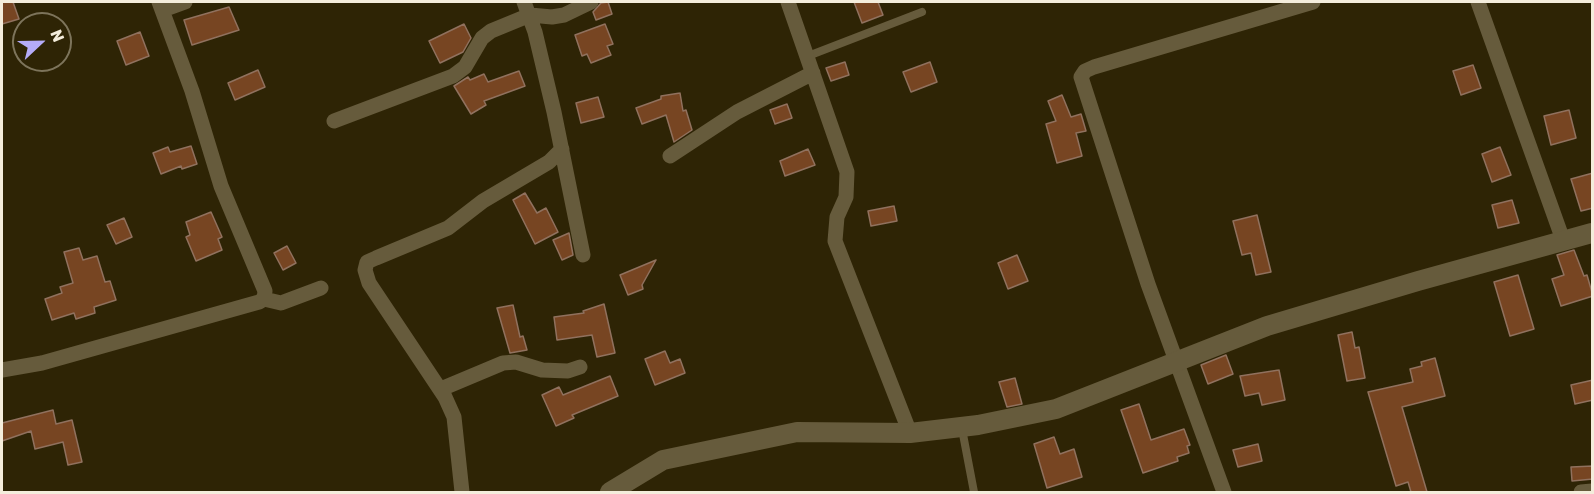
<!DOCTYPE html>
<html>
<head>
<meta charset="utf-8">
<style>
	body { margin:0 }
	#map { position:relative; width:1594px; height:494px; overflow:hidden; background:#2e2405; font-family:Rubik,sans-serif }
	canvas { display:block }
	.frame { position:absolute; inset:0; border:3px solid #f4eddc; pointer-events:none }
	.north { position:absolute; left:12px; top:12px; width:60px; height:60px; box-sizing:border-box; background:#2e2405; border:2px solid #7d745b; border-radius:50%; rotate:68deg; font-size:16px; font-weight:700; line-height:24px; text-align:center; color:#f4eddc }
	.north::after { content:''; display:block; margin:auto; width:21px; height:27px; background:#b5acf8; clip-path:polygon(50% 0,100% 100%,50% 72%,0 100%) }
</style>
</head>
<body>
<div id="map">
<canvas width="1594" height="494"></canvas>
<div class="frame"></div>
<div class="north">N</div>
</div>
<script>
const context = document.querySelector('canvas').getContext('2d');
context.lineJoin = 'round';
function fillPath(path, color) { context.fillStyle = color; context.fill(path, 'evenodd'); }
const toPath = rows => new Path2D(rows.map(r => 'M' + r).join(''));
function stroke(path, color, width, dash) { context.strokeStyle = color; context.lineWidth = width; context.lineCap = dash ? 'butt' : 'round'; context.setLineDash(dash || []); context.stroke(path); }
const building = toPath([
	[2,2,13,2,19,19,2,24,2,2],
	[608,2,612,14,596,20,593,12,601,3,608,2],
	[854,2,878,2,883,15,862,23,854,2],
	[229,7,239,30,192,45,184,20,229,7],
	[464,24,471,38,463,52,440,63,429,41,464,24],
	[605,24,613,44,607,46,611,55,591,63,587,54,582,56,575,35,605,24],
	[140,32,149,56,126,65,117,41,140,32],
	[845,62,849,75,831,81,826,68,845,62],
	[930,62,937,82,911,92,903,72,930,62],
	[1473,65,1481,88,1461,95,1453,71,1473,65],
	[258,70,265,87,235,100,228,83,258,70],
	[519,71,525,86,484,101,486,105,471,114,454,86,468,77,470,80,484,74,488,82,519,71],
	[680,93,683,111,686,110,692,130,674,142,666,115,642,124,636,108,661,99,661,96,680,93],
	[1062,95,1071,117,1081,114,1086,131,1076,133,1082,156,1057,163,1046,124,1056,121,1048,101,1062,95],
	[598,97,604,117,581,123,576,103,598,97],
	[787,104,792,118,775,124,770,110,787,104],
	[1569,110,1576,138,1551,145,1544,116,1569,110],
	[191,146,197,164,182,169,181,166,161,174,153,153,168,147,170,152,191,146],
	[1500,147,1511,175,1492,182,1482,154,1500,147],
	[808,149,815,165,785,176,780,161,808,149],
	[1593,173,1593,208,1581,211,1571,179,1593,173],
	[525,193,537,213,546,208,558,232,535,244,513,200,525,193],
	[1512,200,1519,223,1498,228,1492,205,1512,200],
	[894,206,897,221,871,226,868,211,894,206],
	[211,212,222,237,218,239,222,250,196,261,186,237,190,235,186,222,211,212],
	[1257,215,1271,272,1256,275,1251,253,1242,255,1233,221,1257,215],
	[124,218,132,237,116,244,107,225,124,218],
	[569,233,573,255,562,260,553,240,569,233],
	[287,246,296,263,283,270,274,253,287,246],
	[79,248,83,260,97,256,105,282,110,281,116,300,94,307,95,313,76,319,74,313,52,320,45,299,62,293,60,287,73,283,64,252,79,248],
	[1574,250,1584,276,1587,275,1593,296,1561,306,1552,279,1564,275,1557,255,1574,250],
	[1017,255,1028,281,1008,289,998,263,1017,255],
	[656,260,642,285,643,289,628,295,620,275,656,260],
	[1518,275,1534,329,1510,336,1494,282,1518,275],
	[604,304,615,353,597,357,592,335,557,340,554,317,584,313,583,311,604,304],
	[513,305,520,337,523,336,527,350,510,353,497,308,513,305],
	[1352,332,1355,348,1359,347,1365,378,1347,381,1338,335,1352,332],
	[665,351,670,363,680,359,685,373,655,385,645,359,665,351],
	[1226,355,1233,374,1208,384,1201,365,1226,355],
	[1435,358,1445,396,1402,407,1427,492,1411,492,1408,482,1396,486,1368,392,1413,382,1410,369,1422,366,1421,362,1435,358],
	[1279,370,1285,400,1262,405,1259,393,1245,396,1240,376,1279,370],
	[610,376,618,396,572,415,574,418,556,426,542,395,559,387,563,395,610,376],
	[1015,378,1022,404,1007,407,999,382,1015,378],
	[1593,380,1593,400,1575,404,1571,385,1593,380],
	[1139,404,1151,440,1184,429,1190,445,1187,446,1189,453,1177,457,1178,461,1143,473,1121,410,1139,404],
	[53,410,56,424,72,420,82,462,68,465,63,442,35,449,31,431,2,441,2,423,53,410],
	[1054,437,1060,454,1074,449,1082,477,1047,488,1034,444,1054,437],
	[1258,444,1262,461,1238,467,1233,450,1258,444],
	[1593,466,1593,479,1572,481,1571,467,1593,466]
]);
const service = toPath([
	[808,56,922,12],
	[962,429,974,492]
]);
const minor = toPath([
	[159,2,192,91,221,186,265,291,264,299],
	[524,2,535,32,554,112,583,255],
	[788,2,847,172,846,197,837,217,835,241,910,433],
	[1478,2,1563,240],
	[163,10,185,2],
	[334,121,453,76,465,67,482,38,491,31,530,15,552,17,564,15,591,2],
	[670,156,737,112,813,73],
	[264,299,281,303,321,288],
	[2,370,42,363,259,302,264,299],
	[441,389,503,363,516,362,542,370,568,371,580,367],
	[462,492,454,417,445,397,369,283,365,270,367,262,376,258,448,228,483,201,549,162,562,149],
	[1224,492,1148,284,1081,77,1085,71,1094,67,1313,2],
	[1581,492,1592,491]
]);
const tertiary = toPath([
	[610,492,663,460,797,432,910,433,978,425,1056,409,1267,326,1418,281,1592,233]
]);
fillPath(building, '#774522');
stroke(building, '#90715e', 1.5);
stroke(service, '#665b3c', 8);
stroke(minor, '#665b3c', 15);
stroke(tertiary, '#665b3c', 20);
</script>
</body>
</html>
